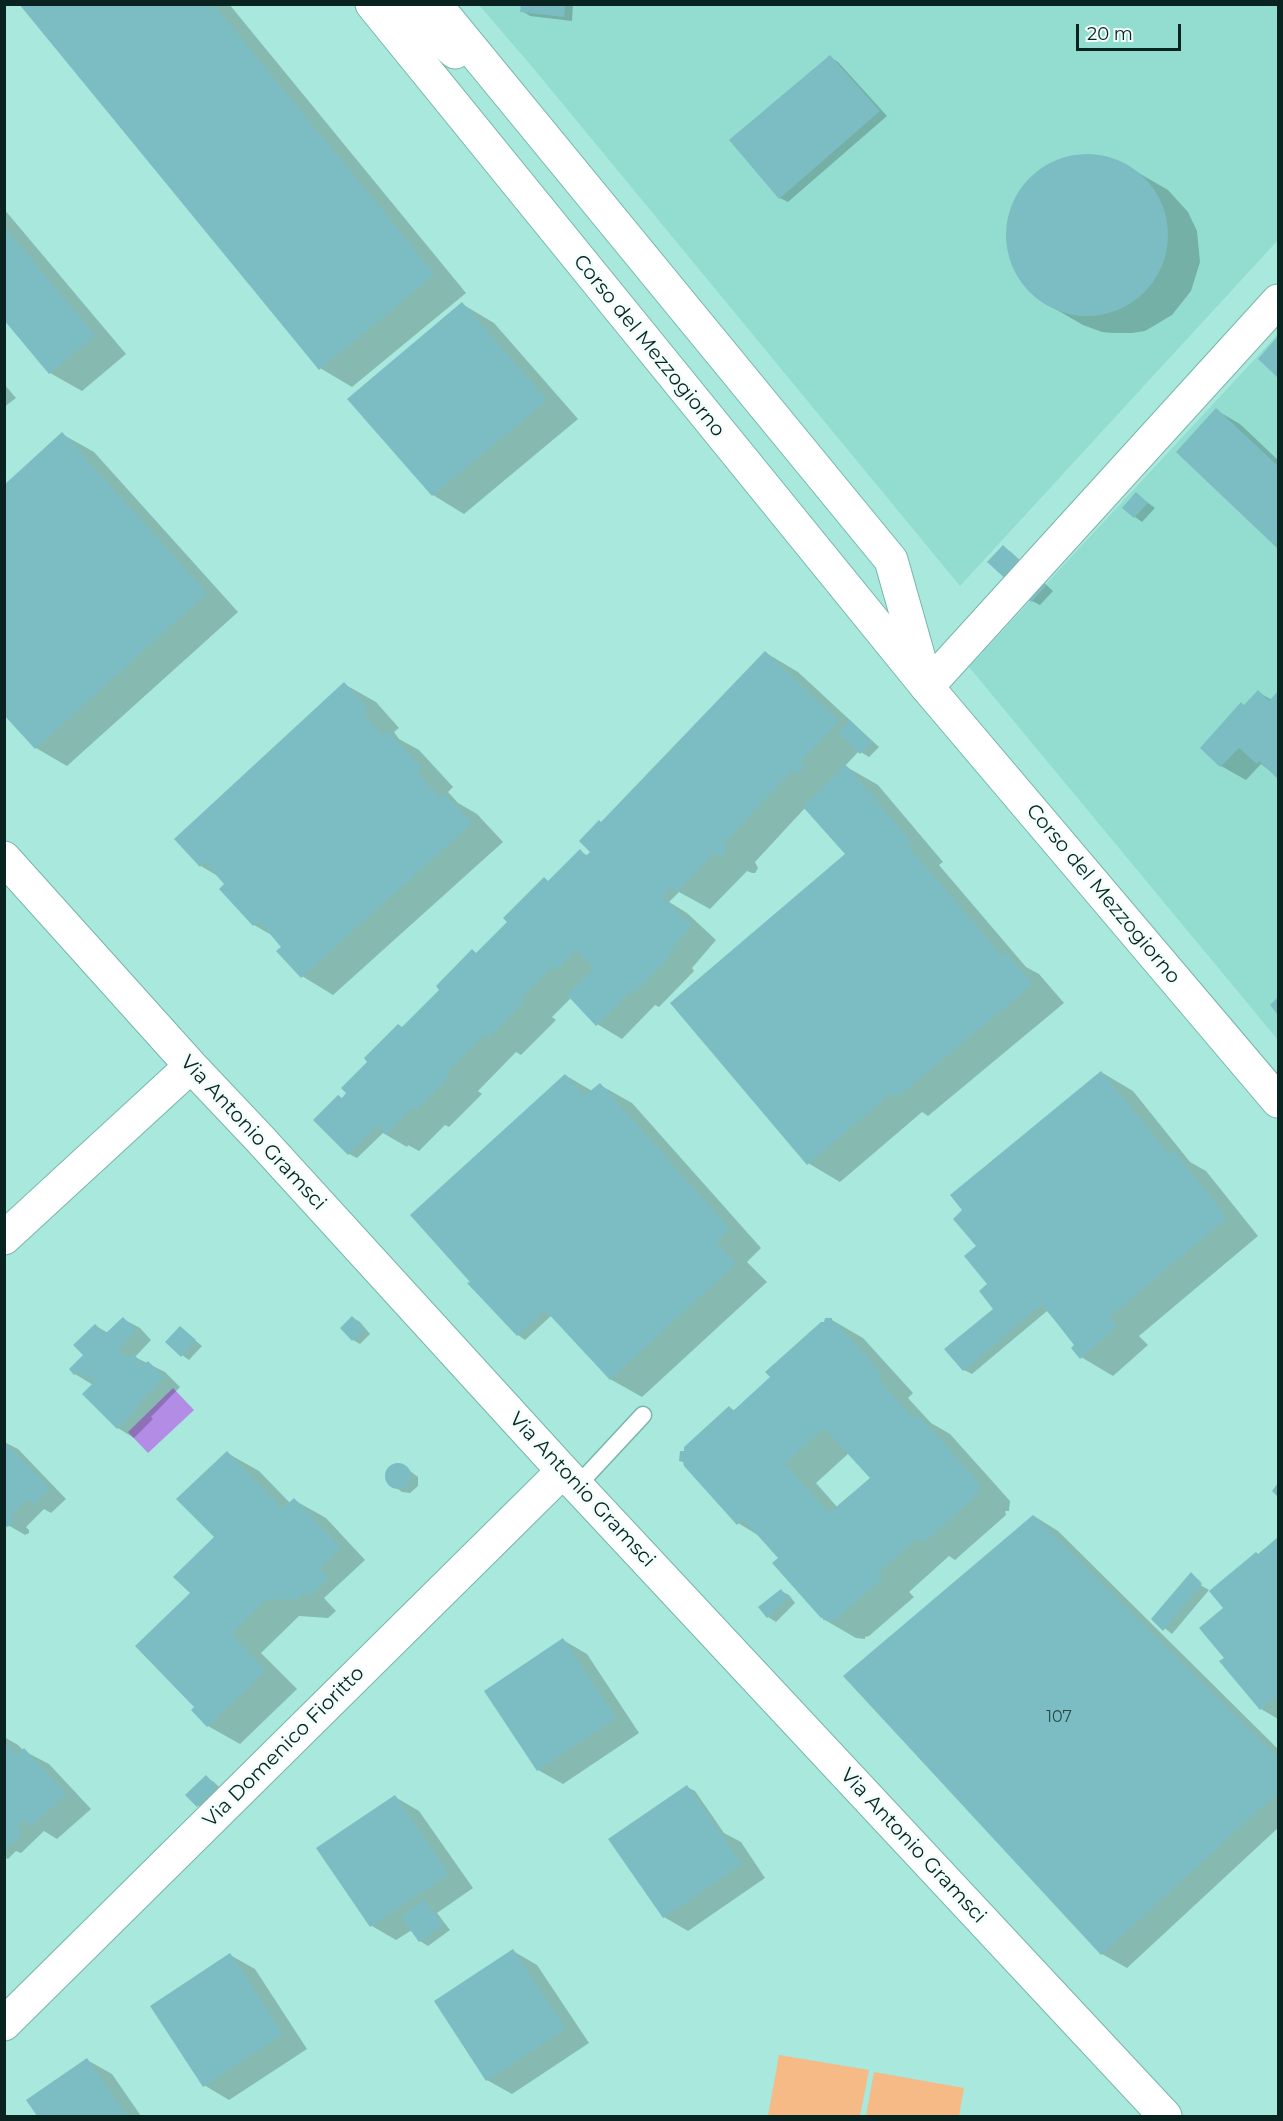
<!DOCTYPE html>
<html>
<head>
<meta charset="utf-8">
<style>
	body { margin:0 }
	#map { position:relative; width:1283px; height:2121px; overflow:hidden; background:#a8e8dd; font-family:Montserrat,sans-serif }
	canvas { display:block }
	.frame { position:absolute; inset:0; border:6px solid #092420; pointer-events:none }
	.scale { position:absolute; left:1076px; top:24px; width:105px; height:27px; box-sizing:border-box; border:3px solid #092420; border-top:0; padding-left:8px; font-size:18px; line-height:21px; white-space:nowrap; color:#092420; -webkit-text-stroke:4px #f1fefb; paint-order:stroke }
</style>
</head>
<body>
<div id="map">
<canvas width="1283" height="2121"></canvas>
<div class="frame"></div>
<div class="scale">20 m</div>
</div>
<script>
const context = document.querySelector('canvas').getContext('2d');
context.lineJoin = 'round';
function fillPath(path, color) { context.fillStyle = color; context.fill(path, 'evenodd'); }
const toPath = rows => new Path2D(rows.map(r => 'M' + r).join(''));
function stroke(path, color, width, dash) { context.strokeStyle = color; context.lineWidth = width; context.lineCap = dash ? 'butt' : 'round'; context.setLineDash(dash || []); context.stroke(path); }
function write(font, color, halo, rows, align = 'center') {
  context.font = font + ' Montserrat,sans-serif'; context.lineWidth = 5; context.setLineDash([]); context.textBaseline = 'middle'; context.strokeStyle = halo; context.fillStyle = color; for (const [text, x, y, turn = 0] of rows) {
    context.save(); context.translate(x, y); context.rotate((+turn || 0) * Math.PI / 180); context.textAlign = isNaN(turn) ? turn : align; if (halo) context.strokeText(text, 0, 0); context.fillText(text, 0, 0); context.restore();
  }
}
const built = toPath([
	[479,5,1278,5,1278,240,960,586,534,69],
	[1278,334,1278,1040,969,667]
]);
const green = toPath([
	[779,2055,869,2070,860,2116,768,2116],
	[874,2072,964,2088,959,2116,866,2116]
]);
const water = toPath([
	[173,1388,194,1410,148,1453,128,1432]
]);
const shadow = toPath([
	[21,4,229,4,466,293,352,387,320,368],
	[523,4,573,4,572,21,530,16,522,11],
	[830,57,838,62,887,116,788,202,780,198],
	[1080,155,1090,155,1120,162,1168,190,1188,212,1197,231,1200,262,1191,291,1172,315,1145,331,1132,333,1112,333,1102,332,1083,325,1050,306,1026,286,1011,260,1007,229,1011,209,1016,200,1034,175,1060,160],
	[4,209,126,354,82,391,50,373,4,318],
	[462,304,494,323,578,419,464,514,433,495],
	[1278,339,1278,376,1260,359],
	[4,384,16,398,4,407],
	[1216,410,1240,424,1278,460,1278,547,1178,452],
	[62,434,94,452,238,612,67,766,36,748],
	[1136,494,1155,508,1142,522,1135,517],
	[1003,547,1011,552,1053,591,1040,605,1032,601,990,562],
	[766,653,798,672,879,747,869,757,859,751,845,766,878,785,943,862,939,865,1026,967,1039,974,1064,1003,928,1116,922,1112,840,1182,808,1163,847,855,805,808,755,862,758,868,755,873,752,873,747,871,710,909,679,892,669,902,687,913,716,940,692,968,694,971,659,1007,655,1005,622,1039,597,1024,571,998,552,1017,556,1020,521,1055,516,1052,478,1091,482,1094,449,1127,445,1125,419,1151,408,1145,407,1147,383,1133,357,1158,349,1154,343,1099,403,1028,441,990,472,951,477,954,509,922,544,879,549,882,580,851,588,856,592,852,602,823],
	[344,684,376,702,399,728,394,732,399,739,419,750,453,787,448,792,458,803,477,814,503,842,333,995,302,976,283,947,275,937,254,925,221,889,226,884,221,878,201,866],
	[1258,692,1272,700,1278,693,1278,777,1261,764,1246,780,1221,766,1202,748],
	[1101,1072,1133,1091,1190,1162,1206,1171,1258,1236,1139,1336,1148,1345,1113,1376,1081,1357,1076,1345,1047,1311,972,1374,964,1370,947,1349,996,1309,994,1290,978,1246],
	[565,1075,592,1091,600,1085,632,1103,761,1248,747,1262,767,1282,642,1397,610,1379,552,1315,525,1340,518,1335],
	[352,1317,360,1322,370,1334,360,1344,353,1340],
	[123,1319,140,1328,151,1340,135,1357,165,1372,180,1387,151,1417,153,1419,134,1438,118,1428,84,1394,93,1385,75,1374,85,1355,96,1326,108,1333],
	[832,1320,863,1338,913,1393,908,1398,931,1423,950,1434,1010,1501,1009,1511,1005,1511,1006,1515,955,1560,949,1556,909,1592,914,1597,869,1636,865,1637,865,1639,856,1638,825,1620,780,1558,761,1537,738,1523,685,1453,729,1407,735,1411],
	[849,1453,872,1478,838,1508,816,1483],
	[180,1328,202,1346,189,1360,182,1355],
	[4,1442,18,1449,66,1499,51,1513,44,1509,26,1527,29,1530,29,1533,25,1535,8,1525],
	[227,1453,259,1471,290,1503,294,1500,326,1518,365,1560,324,1598,336,1611,328,1618,299,1616,261,1653,297,1689,240,1744,208,1726,193,1710,196,1707,192,1593,217,1537],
	[394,1465,402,1465,418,1477,418,1486,410,1493,402,1492,386,1480,387,1471],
	[1034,1516,1058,1531,1278,1749,1278,1828,1127,1968,1102,1954],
	[1277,1540,1278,1541,1278,1719,1261,1709,1226,1658,1225,1608,1259,1555],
	[1191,1574,1203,1583,1196,1579,1195,1582,1209,1590,1172,1634,1153,1619],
	[781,1591,789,1595,795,1603,776,1622,768,1617],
	[563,1640,587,1654,639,1733,563,1784,538,1770],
	[4,1737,18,1745,24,1751,49,1764,91,1809,57,1839,44,1831,21,1853,16,1851,8,1859,4,1857],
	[206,1777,214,1782,224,1792,206,1810,198,1805],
	[687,1787,695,1791,724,1833,741,1842,765,1878,688,1931,664,1917],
	[395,1797,419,1811,473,1888,437,1913,450,1930,428,1946,420,1941,412,1930,396,1940,372,1926,318,1849],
	[513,1951,537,1965,589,2043,512,2094,487,2080],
	[230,1955,255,1969,307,2049,229,2100,204,2085],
	[87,2060,112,2074,141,2116,39,2116,28,2101]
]);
const building = toPath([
	[19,4,213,4,435,274,319,370],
	[521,4,565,4,564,17,520,12],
	[830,55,880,111,779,199,729,140],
	'1006 235a81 81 0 1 1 162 0a81 81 0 1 1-162 0Z',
	[4,227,95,335,49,374,4,320],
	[462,302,547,400,432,496,347,399],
	[1278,336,1278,378,1258,359],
	[1216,408,1278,466,1278,549,1176,452],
	[62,432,207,593,35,749,4,715,4,485],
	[1136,492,1148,503,1134,518,1122,508],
	[1003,545,1046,586,1031,602,987,562],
	[765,651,839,721,801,761,804,764,802,771,796,773,792,770,724,843,727,847,725,854,718,856,714,853,677,892,672,887,662,897,692,925,668,954,671,956,633,994,631,991,596,1026,567,995,594,969,576,950,556,970,552,967,521,998,525,1001,488,1038,485,1034,447,1072,451,1075,416,1110,413,1107,386,1134,378,1125,348,1155,313,1120,338,1095,342,1098,346,1093,341,1088,367,1062,364,1058,398,1024,402,1027,439,990,436,986,472,949,476,953,507,922,503,918,544,877,548,881,580,849,586,856,590,852,579,841,599,820,601,822],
	[344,682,368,709,363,713,382,735,387,730,422,768,417,773,440,798,445,794,472,823,301,978,276,951,281,947,259,921,253,926,219,889,224,884,205,862,200,867,174,839],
	[1258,690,1269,701,1278,691,1277,778,1259,761,1257,764,1239,748,1220,767,1200,748,1241,702,1244,705],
	[850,720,872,742,860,754,838,733],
	[846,765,912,843,908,846,1003,957,1007,954,1033,984,896,1098,891,1093,807,1165,670,1003,845,854,803,807],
	[1278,997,1278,1015,1270,1005],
	[1101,1071,1169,1154,1174,1150,1227,1218,1109,1317,1117,1326,1080,1359,1071,1348,1074,1345,1042,1304,963,1371,944,1349,993,1309,979,1291,987,1284,964,1256,976,1246,953,1219,962,1210,950,1195],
	[565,1074,584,1096,600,1083,730,1229,716,1243,736,1263,610,1380,545,1310,517,1336,467,1283,470,1282,410,1215],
	[352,1316,364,1329,352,1341,340,1328],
	[123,1317,136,1330,118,1349,129,1359,133,1354,144,1365,148,1361,164,1377,136,1407,138,1409,117,1429,82,1394,95,1381,90,1376,87,1379,80,1372,74,1375,69,1369,83,1355,73,1345,95,1324,105,1334],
	[825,1318,832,1318,832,1323,836,1323,882,1374,878,1379,913,1418,917,1414,975,1478,975,1482,979,1481,978,1494,974,1493,975,1497,923,1543,918,1538,878,1573,883,1578,837,1618,834,1619,834,1621,823,1620,823,1618,821,1618,772,1563,778,1558,743,1519,737,1525,684,1466,683,1462,679,1461,680,1451,684,1451,684,1447,729,1406,733,1411,770,1377,765,1372,821,1322,824,1322],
	[824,1428,870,1478,829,1513,785,1464],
	[180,1326,196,1340,181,1357,165,1342],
	[4,1441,50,1489,34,1505,28,1499,10,1517,13,1520,13,1524,7,1527,4,1525],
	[227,1451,282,1509,294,1498,341,1548,320,1568,329,1578,309,1596,305,1592,296,1600,266,1599,231,1634,266,1670,207,1727,191,1710,194,1707,135,1646,190,1593,173,1577,214,1537,176,1499],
	'385 1476a13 13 0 1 1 26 0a13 13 0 1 1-26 0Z',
	[1278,1483,1278,1497,1272,1491],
	[1033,1515,1278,1758,1278,1792,1101,1955,843,1676],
	[1277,1538,1278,1694,1260,1710,1219,1661,1224,1658,1199,1628,1223,1608,1209,1591,1256,1552,1258,1554],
	[1191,1572,1202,1584,1163,1631,1151,1619],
	[781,1589,788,1598,767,1618,758,1607],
	[563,1638,616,1718,537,1771,484,1691],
	[4,1741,17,1755,24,1748,67,1794,32,1826,25,1819,16,1828,23,1834,4,1851],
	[206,1775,217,1787,197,1807,185,1795],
	[687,1785,742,1864,663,1918,608,1839],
	[395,1795,449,1874,370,1927,316,1848],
	[424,1899,443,1925,419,1942,401,1917],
	[513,1949,566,2029,486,2081,434,2001],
	[230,1953,283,2034,203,2087,150,2006],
	[87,2058,127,2116,37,2116,26,2100]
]);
const service = toPath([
	[577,1486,643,1415]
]);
const minor = toPath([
	[398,4,455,52],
	[435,4,891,560,927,687],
	[927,687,1278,301],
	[4,858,191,1066,260,1139,563,1471,1165,2116],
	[4,1238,191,1066],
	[4,2024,563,1471]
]);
const secondary = toPath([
	[372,4,927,687,1278,1101]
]);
const numberNames = [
	["107",1059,1717]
];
const streetNames = [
	["Corso del Mezzogiorno",649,346,51],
	["Corso del Mezzogiorno",1103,894,50],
	["Via Antonio Gramsci",253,1133,47],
	["Via Antonio Gramsci",582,1490,47],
	["Via Domenico Fioritto",284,1747,-45],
	["Via Antonio Gramsci",913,1846,47]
];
fillPath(built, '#93ddd0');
fillPath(green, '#f5ba85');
fillPath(water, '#b28ce5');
fillPath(shadow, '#0003');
fillPath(building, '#7cbdc3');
stroke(service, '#76b6ab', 19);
stroke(minor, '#76b6ab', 35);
stroke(secondary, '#76b6ab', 35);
stroke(service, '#fff', 16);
stroke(minor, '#fff', 33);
stroke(secondary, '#fff', 33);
write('16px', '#264a49', null, numberNames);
write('20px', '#092420', '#f1fefb', streetNames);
</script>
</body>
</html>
